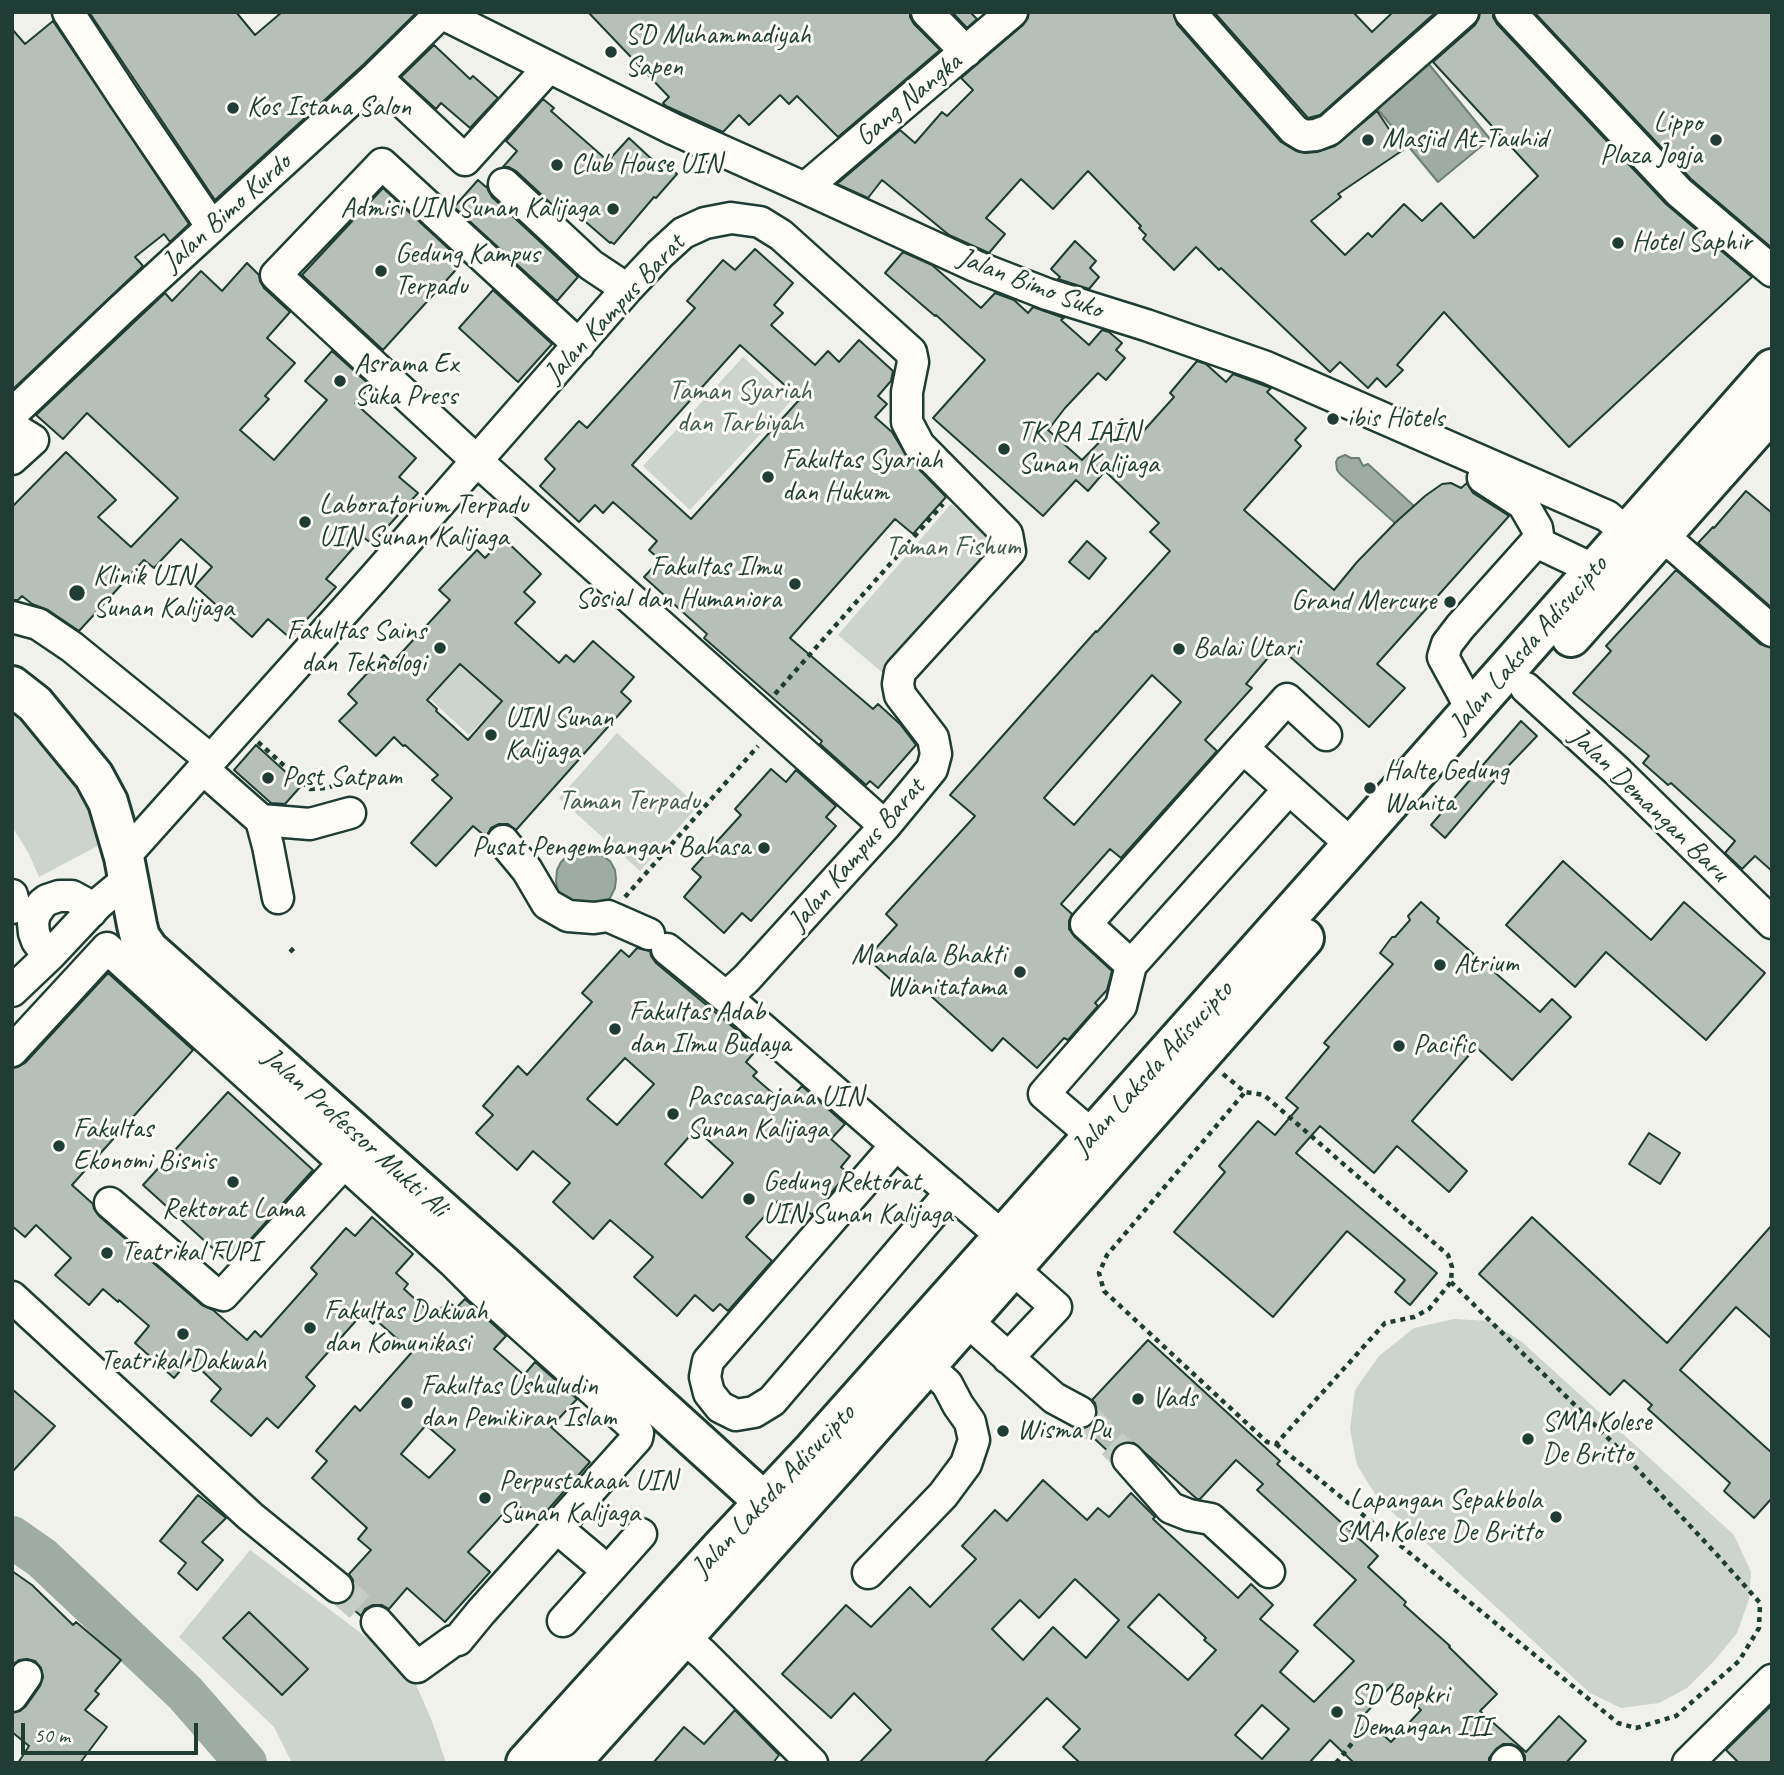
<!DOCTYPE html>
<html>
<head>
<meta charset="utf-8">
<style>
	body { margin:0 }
	#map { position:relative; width:1784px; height:1775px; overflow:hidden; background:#f0f1eb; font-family:Caveat,sans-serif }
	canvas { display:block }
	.frame { position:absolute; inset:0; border:14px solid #1f3d34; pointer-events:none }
	.scale { position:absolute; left:21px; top:1723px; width:177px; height:32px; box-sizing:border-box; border:4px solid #1f3d34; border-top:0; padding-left:9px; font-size:21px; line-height:24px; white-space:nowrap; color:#1f3d34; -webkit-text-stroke:5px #fdfcf7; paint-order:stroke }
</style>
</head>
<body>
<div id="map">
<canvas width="1784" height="1775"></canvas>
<div class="frame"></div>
<div class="scale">50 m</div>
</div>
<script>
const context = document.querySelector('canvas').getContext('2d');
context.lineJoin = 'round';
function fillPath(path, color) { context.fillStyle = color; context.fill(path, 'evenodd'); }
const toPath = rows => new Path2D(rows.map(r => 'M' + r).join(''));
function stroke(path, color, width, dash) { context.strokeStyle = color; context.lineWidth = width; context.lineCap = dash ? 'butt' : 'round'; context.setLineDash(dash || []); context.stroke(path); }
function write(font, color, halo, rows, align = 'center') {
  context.font = font + ' Caveat,sans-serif'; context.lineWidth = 6; context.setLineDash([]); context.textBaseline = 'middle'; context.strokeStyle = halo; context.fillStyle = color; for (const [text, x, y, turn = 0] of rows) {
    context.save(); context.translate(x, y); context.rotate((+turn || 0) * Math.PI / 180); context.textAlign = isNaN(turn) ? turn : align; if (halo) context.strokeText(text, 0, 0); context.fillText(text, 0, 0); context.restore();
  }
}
const green = toPath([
	[743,357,791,401,690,510,643,466],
	[951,504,997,544,884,674,838,635],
	[480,644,477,679,501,701,469,735,430,699],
	[12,713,20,718,70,774,105,842,39,877,29,854,12,826],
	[617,733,698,806,640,871,559,798],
	[1454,1319,1490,1321,1522,1342,1734,1535,1751,1572,1749,1599,1737,1633,1715,1660,1687,1688,1659,1703,1621,1708,1590,1693,1378,1499,1357,1465,1350,1429,1355,1390,1379,1356,1414,1328],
	[250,1550,409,1669,432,1721,446,1763,292,1763,274,1727,179,1637]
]);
const water = toPath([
	[1419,52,1490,139,1438,182,1370,100,1419,52],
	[1345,455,1351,458,1359,458,1363,466,1368,464,1414,506,1395,523,1340,474,1337,470,1336,462,1338,458,1345,455],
	[586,849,595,850,610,861,615,870,616,879,615,888,610,898,602,905,592,909,564,900,558,891,556,881,557,870,561,862,568,855,577,851,586,849]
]);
const river = toPath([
	[12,1537,42,1558,185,1693,246,1763]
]);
const building = toPath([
	[89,12,236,12,255,35,282,12,417,12,364,64,215,200,89,12],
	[588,12,910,12,910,17,914,24,940,50,838,137,797,96,789,104,780,95,749,125,739,115,723,132,666,106,663,103,669,97,588,12],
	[952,12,970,12,977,19,967,28,952,12],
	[1029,12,1173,12,1177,24,1281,142,1296,151,1305,153,1317,152,1335,146,1377,111,1403,150,1338,194,1341,197,1311,221,1345,255,1368,233,1372,237,1404,204,1422,221,1441,203,1474,238,1538,176,1433,62,1475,25,1479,18,1480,12,1493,12,1493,17,1497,24,1666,204,1752,277,1569,447,1444,312,1397,365,1403,370,1386,387,1377,378,1368,388,1340,362,1330,372,1243,289,1221,268,1219,270,1196,247,1174,270,1143,239,1146,235,1139,228,1141,226,1088,171,1053,209,1021,179,986,218,1005,234,989,253,949,235,882,180,868,198,837,184,900,130,915,143,942,112,947,116,973,90,961,78,1023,25,1028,18,1029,12],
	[1214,12,1353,12,1372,32,1393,12,1436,12,1320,115,1308,118,1214,12],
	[1534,12,1772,12,1772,248,1691,179,1534,12],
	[53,21,189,224,170,242,164,234,135,257,143,266,12,390,12,29,25,44,53,21],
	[434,45,470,79,473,76,498,98,470,128,441,103,436,109,401,77,434,45],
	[543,99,554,108,551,111,608,161,629,138,658,165,662,161,677,174,656,198,654,197,614,244,611,242,610,243,565,204,559,211,516,171,509,167,503,167,517,151,506,141,543,99],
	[478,180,486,187,487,186,488,190,492,197,578,277,557,301,454,207,478,180],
	[383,188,463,262,383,350,302,275,383,188],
	[1075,241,1096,261,1090,268,1099,277,1089,289,1058,279,1060,277,1051,269,1075,241],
	[755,249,793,283,774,305,783,313,771,325,815,365,828,351,839,362,859,340,893,371,891,381,878,396,887,404,875,417,892,432,907,457,946,497,913,534,895,519,790,638,873,709,878,704,900,724,916,745,878,788,870,781,866,785,820,744,822,741,704,638,707,634,644,577,660,560,649,550,657,541,613,502,603,513,595,505,579,522,540,486,555,469,545,459,579,421,587,428,695,308,687,301,723,260,735,270,755,249],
	[740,345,800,399,691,519,632,465,740,345],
	[903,252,932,265,981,308,995,293,1014,300,1028,313,1033,307,1064,318,1061,320,1089,345,1102,330,1109,332,1122,343,1116,350,1125,358,1106,380,1098,373,1065,408,1048,430,1082,460,1122,419,1139,436,1174,397,1170,393,1197,361,1206,364,1226,382,1233,374,1271,388,1267,392,1306,428,1295,440,1301,446,1244,510,1334,590,1357,562,1395,523,1425,496,1442,484,1451,483,1461,488,1467,483,1473,493,1509,516,1377,664,1405,688,1369,727,1278,646,1246,684,1252,688,1205,740,1217,751,1121,858,1110,849,1061,904,1072,914,1069,921,1069,929,1074,936,1112,971,1107,990,1095,1003,1098,1006,1068,1040,1064,1038,1037,1068,1003,1038,992,1051,911,978,901,989,867,958,897,925,886,914,975,816,950,795,1096,631,1097,632,1170,551,1150,532,1159,523,1105,471,1088,491,1076,480,1043,516,933,418,985,360,936,315,935,316,885,273,903,252],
	[1152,675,1181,702,1074,825,1044,798,1152,675],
	[247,263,259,275,260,281,264,288,290,312,267,338,295,363,265,396,269,399,240,430,274,460,327,400,305,381,332,351,371,386,355,403,416,458,399,477,418,493,372,544,363,537,326,579,336,587,290,638,268,619,252,637,195,586,212,567,181,539,154,568,144,560,79,631,48,610,32,604,22,596,18,600,12,600,12,507,66,452,116,500,98,517,131,547,178,498,87,413,63,439,36,415,165,293,172,301,201,271,222,291,247,263],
	[493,290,552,344,518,382,459,328,493,290],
	[1746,491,1772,513,1772,608,1698,543,1713,527,1714,528,1746,491],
	[503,538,541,574,524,592,535,602,515,623,559,663,566,655,574,662,593,641,634,677,621,692,631,701,516,830,508,824,499,824,491,828,486,837,473,826,436,866,411,843,452,798,432,780,438,775,405,745,403,746,394,737,376,756,339,721,357,703,348,694,384,655,392,663,450,600,439,590,477,550,485,558,503,538],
	[460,664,502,701,468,740,436,711,437,709,427,700,460,664],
	[1087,541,1106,558,1089,579,1069,562,1087,541],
	[1676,570,1760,644,1772,648,1772,871,1755,856,1742,869,1725,853,1735,841,1671,783,1668,785,1643,763,1649,756,1573,693,1611,651,1606,646,1676,570],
	[1521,721,1537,736,1491,784,1445,838,1431,825,1521,721],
	[256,745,301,786,285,804,271,803,234,770,256,745],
	[771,769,786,782,796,770,836,806,826,817,836,826,751,921,742,913,724,933,684,897,701,877,692,869,741,815,735,809,771,769],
	[1563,861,1651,940,1684,902,1765,973,1706,1040,1606,952,1575,987,1506,925,1563,861],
	[1421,902,1439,918,1437,922,1540,1012,1552,999,1571,1017,1512,1080,1476,1047,1412,1121,1467,1171,1449,1192,1397,1146,1374,1173,1320,1126,1296,1153,1437,1273,1410,1305,1395,1292,1405,1280,1347,1231,1273,1317,1174,1232,1225,1172,1219,1166,1258,1121,1275,1135,1298,1108,1286,1098,1329,1047,1324,1043,1393,964,1380,953,1392,937,1395,937,1410,920,1408,916,1421,902],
	[637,948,650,951,651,956,656,963,758,1048,746,1062,757,1072,753,1076,785,1104,802,1086,845,1124,831,1139,850,1156,841,1167,848,1173,812,1215,805,1209,797,1218,778,1201,746,1237,772,1261,728,1311,720,1304,713,1311,695,1295,677,1316,634,1277,653,1257,610,1220,593,1239,553,1202,570,1183,533,1151,517,1170,476,1133,493,1115,483,1106,518,1066,527,1075,592,1002,582,993,621,950,629,957,637,948],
	[625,1058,654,1084,617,1125,587,1099,625,1058],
	[696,1129,733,1163,702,1198,665,1164,696,1129],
	[108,973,193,1050,72,1185,93,1204,94,1209,99,1216,202,1305,213,1310,247,1340,255,1331,261,1337,317,1274,311,1268,346,1228,355,1236,372,1217,413,1254,396,1273,408,1284,404,1289,434,1316,448,1301,456,1308,465,1299,506,1336,494,1349,524,1375,535,1362,577,1399,551,1427,590,1462,537,1522,514,1502,468,1552,490,1572,445,1622,407,1588,389,1609,382,1605,373,1605,365,1609,361,1616,345,1602,351,1597,354,1589,353,1580,349,1574,371,1550,358,1539,367,1528,312,1478,327,1461,316,1451,355,1406,360,1411,412,1352,376,1320,373,1324,362,1314,306,1377,315,1386,278,1428,267,1418,251,1436,211,1401,221,1389,190,1359,174,1378,135,1343,149,1326,119,1300,118,1302,103,1289,89,1305,55,1275,71,1258,36,1225,25,1237,12,1226,12,1068,18,1067,25,1063,108,973],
	[426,1425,455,1450,429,1478,401,1454,426,1425],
	[228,1092,313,1170,229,1263,143,1185,228,1092],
	[1649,1133,1680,1153,1660,1184,1629,1164,1649,1133],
	[1532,1217,1667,1343,1772,1225,1772,1339,1736,1307,1680,1370,1772,1453,1772,1498,1754,1518,1724,1491,1730,1483,1648,1409,1652,1405,1624,1380,1610,1395,1479,1274,1532,1217],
	[1148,1340,1280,1461,1277,1464,1378,1556,1368,1567,1406,1602,1404,1605,1450,1646,1449,1647,1497,1694,1480,1711,1526,1752,1559,1716,1586,1741,1566,1763,1525,1763,1525,1756,1521,1749,1512,1744,1503,1744,1496,1749,1489,1758,1489,1763,1354,1763,1330,1740,1309,1763,1080,1763,1063,1747,1080,1729,1047,1698,984,1763,859,1763,891,1730,854,1693,831,1718,782,1674,846,1605,871,1627,910,1587,930,1607,976,1559,962,1546,995,1510,1007,1521,1043,1480,1087,1520,1098,1508,1109,1517,1131,1493,1155,1517,1153,1519,1238,1598,1251,1584,1273,1605,1260,1619,1298,1651,1280,1672,1314,1702,1354,1661,1314,1625,1356,1580,1257,1490,1263,1484,1236,1460,1200,1499,1197,1499,1134,1443,1124,1442,1116,1446,1111,1454,1084,1429,1090,1426,1096,1420,1097,1411,1095,1403,1092,1400,1148,1340],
	[1075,1579,1119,1620,1086,1658,1053,1627,1023,1660,992,1629,1020,1600,1039,1618,1075,1579],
	[1159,1594,1206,1638,1204,1640,1216,1650,1188,1680,1128,1627,1159,1594],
	[1393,1684,1421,1710,1391,1742,1363,1716,1393,1684],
	[1262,1705,1289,1729,1262,1759,1235,1735,1262,1705],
	[12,1389,55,1426,12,1472,12,1389],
	[198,1495,226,1518,202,1542,223,1560,197,1590,178,1573,186,1563,160,1541,198,1495],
	[12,1571,32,1585,73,1625,76,1622,121,1660,95,1691,99,1694,85,1710,107,1727,80,1763,18,1763,29,1746,12,1732,12,1713,20,1711,26,1706,40,1686,43,1677,41,1668,35,1661,27,1659,19,1660,12,1665,12,1571],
	[249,1612,308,1669,282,1695,223,1638,249,1612],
	[1772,1705,1772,1763,1739,1763,1726,1750,1772,1705],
	[735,1710,779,1755,773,1763,653,1763,684,1727,704,1744,735,1710]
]);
const minorTunnel = toPath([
	[1080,1412,1128,1459],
	[337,1587,377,1622]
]);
const path = toPath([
	[775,694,943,504],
	[258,742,310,789,327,788,346,781,362,778,376,771],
	[625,897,758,746],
	[290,952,295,947],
	[1223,1074,1245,1092,1264,1095,1448,1255,1452,1267,1451,1282,1429,1309,1414,1317,1385,1323,1276,1444,1267,1442,1104,1291,1099,1273,1107,1255,1245,1092],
	[1276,1444,1618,1723,1636,1728,1676,1716,1739,1661,1759,1628,1760,1603,1720,1558,1614,1444,1451,1282],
	[1336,1763,1371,1720]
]);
const minor = toPath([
	[68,12,125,99,212,227],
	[927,12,966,52],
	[1190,12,1294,130,1304,136,1316,135,1329,130,1463,12],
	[1510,12,1679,192,1772,271],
	[441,13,673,129,805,188,975,266,1047,294,1146,325,1266,367,1607,516,1627,533],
	[376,77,465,160,549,67],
	[504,184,591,265,627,289],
	[805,188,1012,12],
	[579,345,382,164,276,275,477,461,885,826],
	[12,414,122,309,376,77,442,12],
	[12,427,33,440,12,459],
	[1483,478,1523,504,1537,528,1538,535,1536,542],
	[1662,535,1772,631],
	[12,617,38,624,72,647,211,760],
	[1526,688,1617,771,1772,923],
	[1472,710,1443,657,1447,644,1460,627,1536,542,1595,570],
	[1243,748,1287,699,1326,735],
	[203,769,261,820,310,824,350,813],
	[261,820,268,846,278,898],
	[503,841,527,870,547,904,568,916,594,918,608,916,649,934],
	[124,857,374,578,627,289,660,254,683,233,705,223,731,218,760,222,781,235,911,352,913,362,907,392,907,422,919,445,1007,534,1010,551,900,672,898,684,900,695,933,738,936,754,932,769,885,826,746,979,726,997],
	[12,895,15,906,12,908],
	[667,949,726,997,896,1145,708,1361,705,1377,709,1393,720,1407,736,1415,754,1412,772,1401,951,1192],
	[51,954,43,949,37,941,34,933,33,923,35,914,42,904,47,900,59,896,72,896,83,902,91,912],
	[1131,965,1086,924,1243,748,1352,845],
	[12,991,51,954,98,904,128,879],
	[12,1051,107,948,453,1262,478,1287,635,1428,638,1433,637,1438,481,1612,458,1640,453,1641,417,1667,377,1622],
	[1093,1136,1044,1094,1121,1006,1131,965,1289,789],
	[896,1145,1003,1237],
	[110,1203,213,1292,223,1295,344,1163],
	[12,1297,250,1516,337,1587],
	[966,1320,1054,1398,1080,1412],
	[1008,1358,1056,1307,1012,1268],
	[1128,1459,1171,1508,1189,1515,1211,1519,1269,1572],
	[557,1528,608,1571,641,1534],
	[868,1573,943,1495,966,1464,974,1440,970,1422,958,1405,947,1384,926,1365],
	[563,1621,608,1571],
	[683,1637,703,1654,812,1763],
	[12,1696,26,1676],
	[1506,1763,1508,1761],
	[1688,1763,1772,1680]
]);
const major = toPath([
	[1571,637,1772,411],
	[12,686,35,704,94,776,108,802,124,857,137,925,140,937,149,950,502,1264,782,1518],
	[526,1763,721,1548,814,1449,1352,845,1772,369],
	[570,1763,842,1461,1304,938]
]);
const markers = [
	[611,52,7,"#1f3d34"],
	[233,108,7,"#1f3d34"],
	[1368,140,7,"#1f3d34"],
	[1716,140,7,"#1f3d34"],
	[557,165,7,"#1f3d34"],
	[613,209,7,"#1f3d34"],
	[1618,243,7,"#1f3d34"],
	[381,271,7,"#1f3d34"],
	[340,381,7,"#1f3d34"],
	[1333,419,7,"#1f3d34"],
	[1004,449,7,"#1f3d34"],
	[768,477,7,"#1f3d34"],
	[305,522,7,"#1f3d34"],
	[795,584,7,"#1f3d34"],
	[77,593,9,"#1f3d34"],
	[1450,602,7,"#1f3d34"],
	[440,648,7,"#1f3d34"],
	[1179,649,7,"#1f3d34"],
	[491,735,7,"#1f3d34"],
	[268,778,7,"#1f3d34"],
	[1370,788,7,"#1f3d34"],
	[764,848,7,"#1f3d34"],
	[1440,965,7,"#1f3d34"],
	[1020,972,7,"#1f3d34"],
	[615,1029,7,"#1f3d34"],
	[1399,1046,7,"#1f3d34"],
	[673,1114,7,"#1f3d34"],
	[59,1146,7,"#1f3d34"],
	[233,1182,7,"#1f3d34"],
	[749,1199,7,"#1f3d34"],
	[107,1253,7,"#1f3d34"],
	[310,1328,7,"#1f3d34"],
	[183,1334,7,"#1f3d34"],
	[1138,1399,7,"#1f3d34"],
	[407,1403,7,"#1f3d34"],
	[1003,1431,7,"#1f3d34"],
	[1528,1439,7,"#1f3d34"],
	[485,1498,7,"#1f3d34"],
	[1556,1517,7,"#1f3d34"],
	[1337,1712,7,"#1f3d34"]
];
const poiNames = [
	["SD Muhammadiyah",625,36],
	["Sapen",625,68],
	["Kos Istana Salon",247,108],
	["Lippo",1702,124,"right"],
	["Plaza Jogja",1702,156,"right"],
	["Masjid At-Tauhid",1382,140],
	["Club House UIN",571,165],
	["Admisi UIN Sunan Kalijaga",599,209,"right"],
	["Hotel Saphir",1632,243],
	["Gedung Kampus",395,255],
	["Terpadu",395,287],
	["Asrama Ex",354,365],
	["Suka Press",354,397],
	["ibis Hotels",1347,419],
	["TK RA IAIN",1018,433],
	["Sunan Kalijaga",1018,465],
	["Fakultas Syariah",782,461],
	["dan Hukum",782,493],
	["Laboratorium Terpadu",319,506],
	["UIN Sunan Kalijaga",319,538],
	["Fakultas Ilmu",781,568,"right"],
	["Sosial dan Humaniora",781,600,"right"],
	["Klinik UIN",93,577],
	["Sunan Kalijaga",93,609],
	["Grand Mercure",1436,602,"right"],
	["Fakultas Sains",426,632,"right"],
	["dan Teknologi",426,664,"right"],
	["Balai Utari",1193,649],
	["UIN Sunan",505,719],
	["Kalijaga",505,751],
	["Halte Gedung",1384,772],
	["Wanita",1384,804],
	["Post Satpam",282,778],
	["Pusat Pengembangan Bahasa",750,848,"right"],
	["Mandala Bhakti",1006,956,"right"],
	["Wanitatama",1006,988,"right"],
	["Atrium",1454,965],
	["Fakultas Adab",629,1013],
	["dan Ilmu Budaya",629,1045],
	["Pacific",1413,1046],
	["Pascasarjana UIN",687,1098],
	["Sunan Kalijaga",687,1130],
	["Fakultas",73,1130],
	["Ekonomi Bisnis",73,1162],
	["Gedung Rektorat",763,1183],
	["UIN Sunan Kalijaga",763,1215],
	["Rektorat Lama",233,1210,"center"],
	["Teatrikal FUPI",121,1253],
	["Fakultas Dakwah",324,1312],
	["dan Komunikasi",324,1344],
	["Teatrikal Dakwah",183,1362,"center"],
	["Fakultas Ushuludin",421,1387],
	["dan Pemikiran Islam",421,1419],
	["Vads",1152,1399],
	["SMA Kolese",1542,1423],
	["De Britto",1542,1455],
	["Wisma Pu",1017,1431],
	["Perpustakaan UIN",499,1482],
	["Sunan Kalijaga",499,1514],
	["Lapangan Sepakbola",1542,1501,"right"],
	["SMA Kolese De Britto",1542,1533,"right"],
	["SD Bopkri",1351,1696],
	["Demangan III",1351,1728]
];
const streetNames = [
	["Gang Nangka",909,100,-40],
	["Jalan Bimo Kurdo",227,213,-42],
	["Jalan Bimo Suko",1030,284,21],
	["Jalan Kampus Barat",615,309,-47],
	["Jalan Laksda Adisucipto",1529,645,-49],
	["Jalan Demangan Baru",1649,805,44],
	["Jalan Kampus Barat",857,855,-49],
	["Jalan Laksda Adisucipto",1153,1069,-48],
	["Jalan Professor Mukti Ali",355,1133,42],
	["Jalan Laksda Adisucipto",774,1491,-47]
];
const parkNames = [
	["Taman Syariah",740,392],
	["dan Tarbiyah",740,424],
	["Taman Fishum",953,548],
	["Taman Terpadu",629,802]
];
fillPath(green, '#cdd3cd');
fillPath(water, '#9faca4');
stroke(water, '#6c8077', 2);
stroke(river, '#9faca4', 42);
fillPath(building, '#b6bfb8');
stroke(building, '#1f3d34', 2);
stroke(minorTunnel, '#c6cdc6', 30, [30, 15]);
stroke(minor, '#1f3d34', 35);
stroke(major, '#1f3d34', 44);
stroke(path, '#1f3d34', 4.5, [5, 5]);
stroke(minor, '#fdfcf7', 30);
stroke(major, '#fdfcf7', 38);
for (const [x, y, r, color] of markers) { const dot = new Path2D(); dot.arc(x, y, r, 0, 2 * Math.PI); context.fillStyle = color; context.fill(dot); stroke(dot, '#fdfcf7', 2.5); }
write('28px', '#1f3d34', '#fdfcf7', poiNames, 'left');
write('28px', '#1f3d34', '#fdfcf7', streetNames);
write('28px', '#425b53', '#fdfcf7', parkNames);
</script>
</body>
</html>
